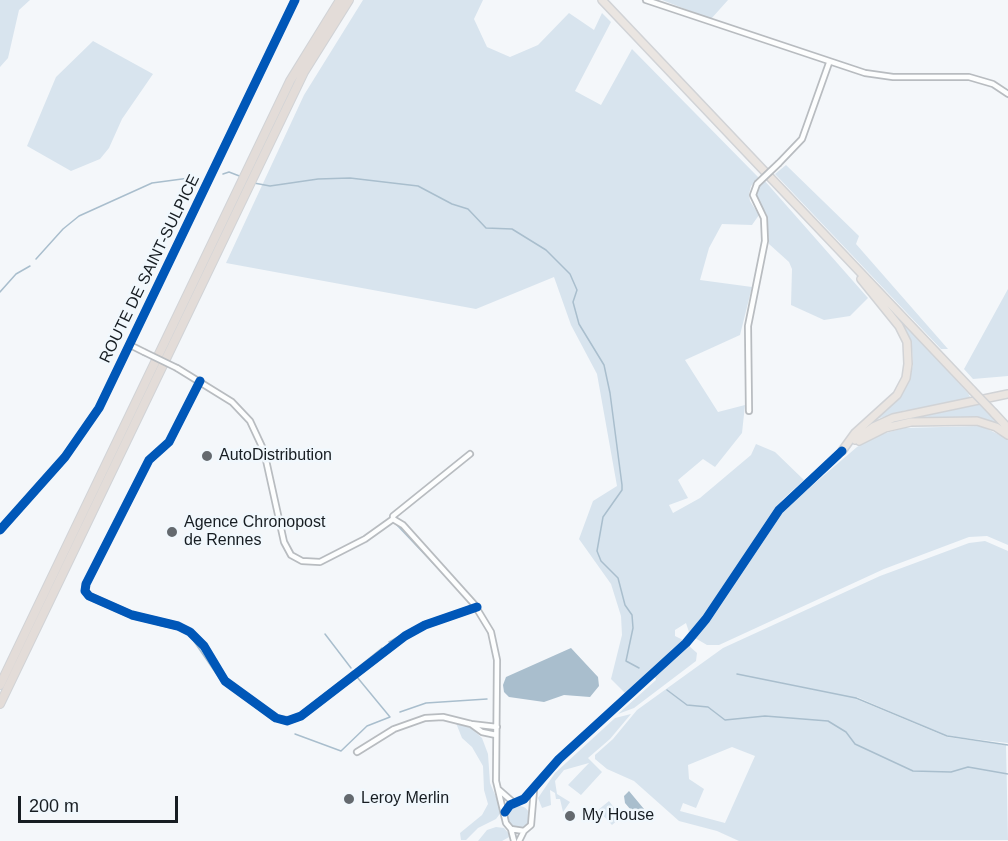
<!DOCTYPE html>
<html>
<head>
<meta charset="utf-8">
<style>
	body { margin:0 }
	#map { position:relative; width:1008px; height:841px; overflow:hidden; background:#f4f7fa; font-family:Helvetica,sans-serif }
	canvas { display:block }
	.scale { position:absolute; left:18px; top:796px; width:160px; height:27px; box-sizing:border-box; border:3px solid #171d22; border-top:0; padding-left:8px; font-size:18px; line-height:21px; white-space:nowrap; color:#171d22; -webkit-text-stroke:4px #f1f8fd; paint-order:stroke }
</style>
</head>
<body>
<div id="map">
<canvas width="1008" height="841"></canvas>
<div class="scale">200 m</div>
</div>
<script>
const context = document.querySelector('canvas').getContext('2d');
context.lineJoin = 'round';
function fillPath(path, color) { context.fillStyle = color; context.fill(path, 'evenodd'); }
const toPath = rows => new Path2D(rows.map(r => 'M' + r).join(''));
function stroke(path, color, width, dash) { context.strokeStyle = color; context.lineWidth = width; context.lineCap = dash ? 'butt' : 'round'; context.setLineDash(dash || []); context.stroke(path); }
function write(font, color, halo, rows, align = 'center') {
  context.font = font + ' Helvetica,sans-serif'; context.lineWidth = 5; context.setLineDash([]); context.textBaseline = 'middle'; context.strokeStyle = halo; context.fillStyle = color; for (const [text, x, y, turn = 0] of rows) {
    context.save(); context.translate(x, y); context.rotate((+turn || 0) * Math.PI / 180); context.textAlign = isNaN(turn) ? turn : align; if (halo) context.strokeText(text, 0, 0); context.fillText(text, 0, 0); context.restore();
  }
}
const green = toPath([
	[0,0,30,0,19,10,8,58,0,67],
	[363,0,483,0,474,19,487,47,510,57,538,45,569,13,594,30,602,13,611,22,575,91,601,105,632,49,759,178,751,186,749,194,750,201,759,215,752,225,722,224,709,248,700,280,752,287,740,335,685,360,718,412,745,405,742,433,715,467,703,459,678,480,688,498,669,505,673,513,700,498,751,455,756,444,775,452,804,480,783,499,767,520,702,618,689,632,686,623,675,630,675,636,685,641,627,695,611,679,622,635,621,616,611,584,579,539,593,501,617,486,597,374,571,325,554,277,476,309,226,263,304,95],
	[662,0,728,0,711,19],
	[93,41,153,74,122,119,109,148,100,159,71,171,27,146,56,77],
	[786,165,859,236,856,244,948,349,941,349,775,174],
	[764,180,868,298,850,316,824,320,791,305,792,269,789,262,769,244,767,215,756,196,757,187],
	[1008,289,1008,376,973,379,964,369],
	[900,319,968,393,970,397,967,400,903,411,877,419,899,398,908,383,913,365,912,349],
	[979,404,1004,428,937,419,899,421,885,425,906,418],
	[981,426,1008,439,1008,545,987,536,969,537,884,569,719,645,707,645,695,638,780,513,857,447,875,436,904,428],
	[985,541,1008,551,1008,743,947,736,857,697,856,699,947,737,1006,745,1008,840,739,841,717,831,679,821,634,781,607,769,595,759,595,755,613,739,637,710,723,648,880,576,969,543],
	[732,747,755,756,725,823,680,811,683,803,696,808,704,789,689,779,688,765],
	[688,645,697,653,696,661,634,708,618,714,656,680,655,676],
	[652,679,551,773,535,796,557,765],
	[631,714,610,739,588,758,602,772,581,795,568,785,589,763,564,770,555,781,557,794,570,802,563,812,560,799,556,799,555,793,550,790,551,805,542,808,538,798,555,773,615,718],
	[456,723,471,728,482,738,488,754,490,783,502,811,496,819,478,828,466,840,461,840,460,833,482,815,488,804,484,790,483,766,472,747,462,738],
	[609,801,621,817,612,825,598,810],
	'508 817a11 11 0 1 1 22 0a11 11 0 1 1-22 0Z',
	[496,827,504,828,511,836,502,841,478,841,487,830]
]);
const water = toPath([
	[571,648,598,677,599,686,590,697,564,695,544,702,509,697,504,692,503,685,506,677],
	[629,791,644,809,644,817,636,816,625,803,624,796]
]);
const stream = toPath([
	[223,174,229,172,242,177],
	[254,183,270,186,318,179,350,178,418,186,452,204,468,209,486,228,512,229,546,250,570,274,577,290,573,302,579,324,604,365,610,393,622,485,622,490,603,517,597,551,601,561,618,578,625,605,632,615,633,628,626,661,639,668],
	[36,259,63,229,79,216,152,183,197,177],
	[0,292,16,274,30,266],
	[397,525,467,599],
	[158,625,180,630],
	[487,629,490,638],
	[325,634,351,668],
	[191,637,222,682],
	[389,642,425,622,458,611],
	[494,654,494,690],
	[356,669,382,648],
	[737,674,856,698,947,736,1008,745],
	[225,684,230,688],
	[667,690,687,705,708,707,725,720,765,716,828,721,846,732,855,744,913,771,951,772,968,767,1008,774],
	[239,695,272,720],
	[400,712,426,703,487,699],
	[280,716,292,717,299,714,353,671],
	[295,734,341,751,367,726,390,717,357,677]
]);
const minor = toPath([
	[646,0,865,73,893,77,969,77,993,84,1008,94],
	[779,163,802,139,829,63],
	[130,345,144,352],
	[177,368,232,402,250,421,264,451,284,542,291,555,302,561,320,562,365,539,393,519,393,516,470,454],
	[200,381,169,442,149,460,86,584,85,591,89,596,132,615,178,626,190,632,204,646,225,681,276,718,287,721,301,716,405,636,425,625,477,607],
	[749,411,748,326,765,241,764,218,753,195,757,184],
	[393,519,403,525,474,604,491,632,497,660,496,781,506,823,511,829,524,831,531,825,534,790],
	[471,724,482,732,496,735],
	[357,752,394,729,425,718,443,717,471,724,497,727],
	[498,789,514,803],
	[505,812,510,805,524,799,559,759,686,643,706,619,779,510,842,451],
	[511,829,514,841],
	[519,841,524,831]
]);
const tertiary = toPath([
	[0,530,65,457,99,408,295,0]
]);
const primary = toPath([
	[602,0,972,390],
	[994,413,1008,428],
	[855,440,873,427,893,418,1008,394],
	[859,441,885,428,911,422,977,421,996,427,1008,435],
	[842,451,855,433,897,395,906,378,908,364,907,342,899,326,861,279]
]);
const trunk = toPath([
	[0,685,290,81,340,0],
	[0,704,304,72,349,0]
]);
const minorBridge = toPath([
	[757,184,779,163],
	[144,352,177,368]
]);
const primaryBridge = toPath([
	[972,390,994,413]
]);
const cycleway = toPath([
	[200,381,169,442,149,460,86,584,85,591,89,596,132,615,178,626,190,632,204,646,225,681,276,718,287,721,301,716,405,636,425,625,477,607],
	[0,530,65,457,99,408,295,0],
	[505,812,510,805,524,799,559,759,686,643,706,619,779,510,842,451]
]);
const markers = [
	[207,456,6,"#64696e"],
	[172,532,6,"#64696e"],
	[349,799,6,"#64696e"],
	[570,816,6,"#64696e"]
];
const streetNames = [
	["ROUTE DE SAINT-SULPICE",150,269,-64]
];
const poiNames = [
	["AutoDistribution",219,456],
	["Agence Chronopost",184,523],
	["de Rennes",184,541],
	["Leroy Merlin",361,799],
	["My House",582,816]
];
fillPath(green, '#d8e4ee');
fillPath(water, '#a9becd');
stroke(stream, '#a9becd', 1.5);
stroke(minor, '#b8bcc0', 8);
stroke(tertiary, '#b8bcc0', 8);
stroke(primary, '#d1d3d6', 10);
stroke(trunk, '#d1d3d6', 10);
stroke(minor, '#fdfefe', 4.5);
stroke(tertiary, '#fdfefe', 5);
stroke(primary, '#eae5e1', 7);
stroke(trunk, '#e3dcd8', 8);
stroke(minorBridge, '#b8bcc0', 8, []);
stroke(primaryBridge, '#d1d3d6', 10, []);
stroke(minorBridge, '#fdfefe', 4.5);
stroke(primaryBridge, '#eae5e1', 7);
stroke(cycleway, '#0057b8', 9);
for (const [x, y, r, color] of markers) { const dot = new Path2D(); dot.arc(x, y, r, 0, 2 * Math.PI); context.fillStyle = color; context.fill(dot); stroke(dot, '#f1f8fd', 2); }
write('16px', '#171d22', '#f1f8fd', streetNames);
write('16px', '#171d22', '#f1f8fd', poiNames, 'left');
</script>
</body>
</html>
